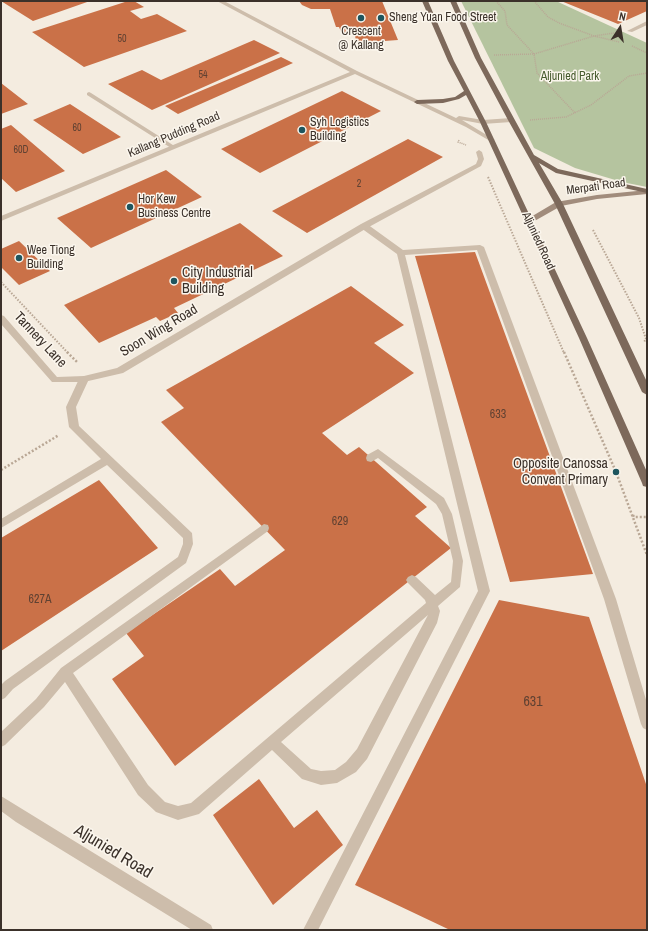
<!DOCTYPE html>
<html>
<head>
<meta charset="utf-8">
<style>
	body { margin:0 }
	#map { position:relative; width:648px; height:931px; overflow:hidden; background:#f4ece0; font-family:"Archivo Narrow",sans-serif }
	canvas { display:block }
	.frame { position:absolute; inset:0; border:2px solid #3b312a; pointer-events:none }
	.north { position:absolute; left:600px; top:8px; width:40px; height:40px; -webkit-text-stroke:3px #fbf6ed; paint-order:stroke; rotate:12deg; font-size:11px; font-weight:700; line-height:16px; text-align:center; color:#3b312a }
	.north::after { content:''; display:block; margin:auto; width:14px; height:18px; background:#3b312a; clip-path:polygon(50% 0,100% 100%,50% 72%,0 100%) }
</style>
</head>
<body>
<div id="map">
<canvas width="648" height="931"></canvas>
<div class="frame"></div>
<div class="north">N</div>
</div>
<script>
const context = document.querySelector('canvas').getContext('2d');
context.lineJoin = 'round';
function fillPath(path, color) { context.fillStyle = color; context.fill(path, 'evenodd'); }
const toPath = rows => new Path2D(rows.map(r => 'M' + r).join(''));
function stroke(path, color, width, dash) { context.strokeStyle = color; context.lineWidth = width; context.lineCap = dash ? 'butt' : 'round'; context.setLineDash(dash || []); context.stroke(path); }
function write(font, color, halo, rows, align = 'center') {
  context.font = font + ' "Archivo Narrow",sans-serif'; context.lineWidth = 3; context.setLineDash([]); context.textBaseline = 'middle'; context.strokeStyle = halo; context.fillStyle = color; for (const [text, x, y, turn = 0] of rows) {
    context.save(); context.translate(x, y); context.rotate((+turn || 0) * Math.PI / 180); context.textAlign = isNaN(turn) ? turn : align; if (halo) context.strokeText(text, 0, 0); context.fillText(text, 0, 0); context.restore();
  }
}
const green = toPath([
	[461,1,556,1,647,43,647,187,622,182,575,168,534,148]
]);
const building = toPath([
	[1,1,90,1,33,21],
	[128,1,134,1,144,7,130,11,141,19,157,14,187,31,84,67,32,32],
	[299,1,382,1,398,40,357,43,354,33,342,34,339,27,336,27,330,9,311,9,302,5],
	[561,1,647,1,647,11,618,24],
	[254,40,280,53,152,110,108,84,142,70,161,80],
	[281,57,293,63,178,114,165,106],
	[1,83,28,104,1,114],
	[342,91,381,111,260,173,221,149],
	[70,104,121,137,83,154,33,120],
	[11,125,65,171,16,192,1,178,1,129],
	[408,139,443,157,307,233,272,211],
	[166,170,202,197,91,248,57,218],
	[240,223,283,256,174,308,178,313,160,321,156,317,99,343,64,305],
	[19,241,50,271,19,285,1,267,1,249],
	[475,252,593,574,510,582,415,256],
	[351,286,404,325,374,343,414,373,322,433,347,455,359,447,427,507,415,516,451,548,175,766,112,679,144,656,126,633,220,569,235,586,285,550,161,422,184,408,166,390],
	[99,480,158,548,1,651,1,538],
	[499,600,589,617,647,787,647,930,450,930,355,885],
	[259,779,294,828,317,810,343,845,273,905,213,815]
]);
const pathFar2 = toPath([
	[496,1,505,11,507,25,534,54,537,73,575,113],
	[534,1,548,17,559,23,594,36,619,42],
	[632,46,647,53],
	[494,55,534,54,594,36,614,33],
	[530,120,566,117,591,105,629,76,647,73],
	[459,140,458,142,466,145]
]);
const pathFar1 = toPath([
	[488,177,564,353],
	[593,230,639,318,646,339,644,342],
	[1,282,68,353]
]);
const path = toPath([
	[67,352,78,363],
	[564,352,616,472,647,555],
	[1,470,59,435],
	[633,515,634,517,647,517]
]);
const lane = toPath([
	[89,92,91,93,176,147,171,148,87,95,87,93,89,92],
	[361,224,367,224,403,250,480,245,484,247,616,599,647,703,647,730,643,728,641,724,604,599,477,250,405,255,490,591,318,930,303,930,478,591,397,254,361,228,361,224],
	[84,376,89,379,76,407,79,426,192,533,193,544,186,563,13,689,5,698,1,700,1,685,5,681,178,557,183,544,183,538,107,465,1,528,1,519,101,459,69,427,66,407,79,379,84,376],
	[378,449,444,498,452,514,463,561,460,587,438,606,440,611,437,623,367,759,356,772,337,783,321,785,302,779,272,750,199,814,178,820,156,812,138,795,65,682,44,707,5,745,1,747,1,732,36,699,61,668,264,524,268,525,269,528,268,531,73,673,148,785,165,802,178,806,191,803,426,603,425,600,408,583,406,580,408,577,412,575,416,577,435,595,451,582,453,561,442,514,436,504,378,458,371,462,367,461,366,458,367,455,378,449],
	[428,615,357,749,346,762,335,770,321,771,311,769,281,742,428,615],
	[1,796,211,925,213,930,192,930,16,822,1,811,1,796]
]);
const street = toPath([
	[217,1,224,1,357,71,456,118,459,116,483,120,511,118,514,120,511,122,483,124,462,120,495,140,490,141,466,127,355,74,1,221,1,216,350,72,217,1],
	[647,21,647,25,632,32,627,31,647,21],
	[479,150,482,152,484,159,481,166,367,228,123,373,84,382,52,382,1,324,1,315,4,316,57,377,84,376,117,368,361,224,476,164,478,159,476,152,479,150]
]);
const secondary = toPath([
	[647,190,647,194,597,199,561,206,531,223,528,223,524,221,556,202,597,195,647,190]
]);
const primary = toPath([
	[422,1,428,1,454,61,486,122,587,338,647,472,647,487,643,486,642,483,579,338,480,122,466,95,459,99,443,103,417,104,414,102,417,100,443,99,455,97,464,91,448,61,422,1],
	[450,1,456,1,481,58,534,155,558,169,647,189,647,193,556,173,539,163,563,204,647,382,647,395,642,392,555,204,508,120,475,58,450,1]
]);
const markers = [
	[361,18,4,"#1e555e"],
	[381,18,4,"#1e555e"],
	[302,130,4,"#1e555e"],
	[130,207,4,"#1e555e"],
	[19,258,4,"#1e555e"],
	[174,281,4,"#1e555e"],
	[616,472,4,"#1e555e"]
];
const farNumbernames = [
	["50",122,39],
	["54",203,75],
	["60",77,128],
	["60D",21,150],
	["2",359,184]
];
const farPoinames = [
	["Sheng Yuan Food Street",389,18],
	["Crescent",361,32,"center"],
	["@ Kallang",361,46,"center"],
	["Syh Logistics",310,123],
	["Building",310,137],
	["Hor Kew",138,200],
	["Business Centre",138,214],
	["Wee Tiong",27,251],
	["Building",27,265]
];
const farParknames = [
	["Aljunied Park",570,77]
];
const farStreetnames = [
	["Kallang Pudding Road",174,135,-23],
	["Merpati Road",596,187,-8],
	["Aljunied Road",538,241,65]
];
const numberNames = [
	["633",498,415],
	["629",340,522],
	["627A",40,600]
];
const poiNames = [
	["City Industrial",182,273],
	["Building",182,289],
	["Opposite Canossa",608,464,"right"],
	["Convent Primary",608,480,"right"]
];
const streetNames = [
	["Soon Wing Road",159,331,-31],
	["Tannery Lane",40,340,47]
];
const nearNumbernames = [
	["631",533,702]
];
const nearStreetnames = [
	["Aljunied Road",113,852,31]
];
fillPath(green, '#b5c49f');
fillPath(building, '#ca7148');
stroke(pathFar2, '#b9a795', 1.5, [1, 1]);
stroke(pathFar1, '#b9a795', 2, [1.5, 1.5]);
stroke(path, '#b9a795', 2.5, [2, 2]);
fillPath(lane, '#cdbdab');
fillPath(street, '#cdbdab');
fillPath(secondary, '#a18c7c');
fillPath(primary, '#7d695b');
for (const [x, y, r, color] of markers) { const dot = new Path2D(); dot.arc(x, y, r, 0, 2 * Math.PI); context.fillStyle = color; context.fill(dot); stroke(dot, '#fbf6ed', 1.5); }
write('10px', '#5f4132', null, farNumbernames);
write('12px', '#3b312a', '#fbf6ed', farPoinames, 'left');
write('12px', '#465a2d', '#fbf6ed', farParknames);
write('12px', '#3b312a', '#fbf6ed', farStreetnames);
write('12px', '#5f4132', null, numberNames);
write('14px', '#3b312a', '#fbf6ed', poiNames, 'left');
write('14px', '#3b312a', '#fbf6ed', streetNames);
write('14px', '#5f4132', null, nearNumbernames);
write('17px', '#3b312a', '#fbf6ed', nearStreetnames);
</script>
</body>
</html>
